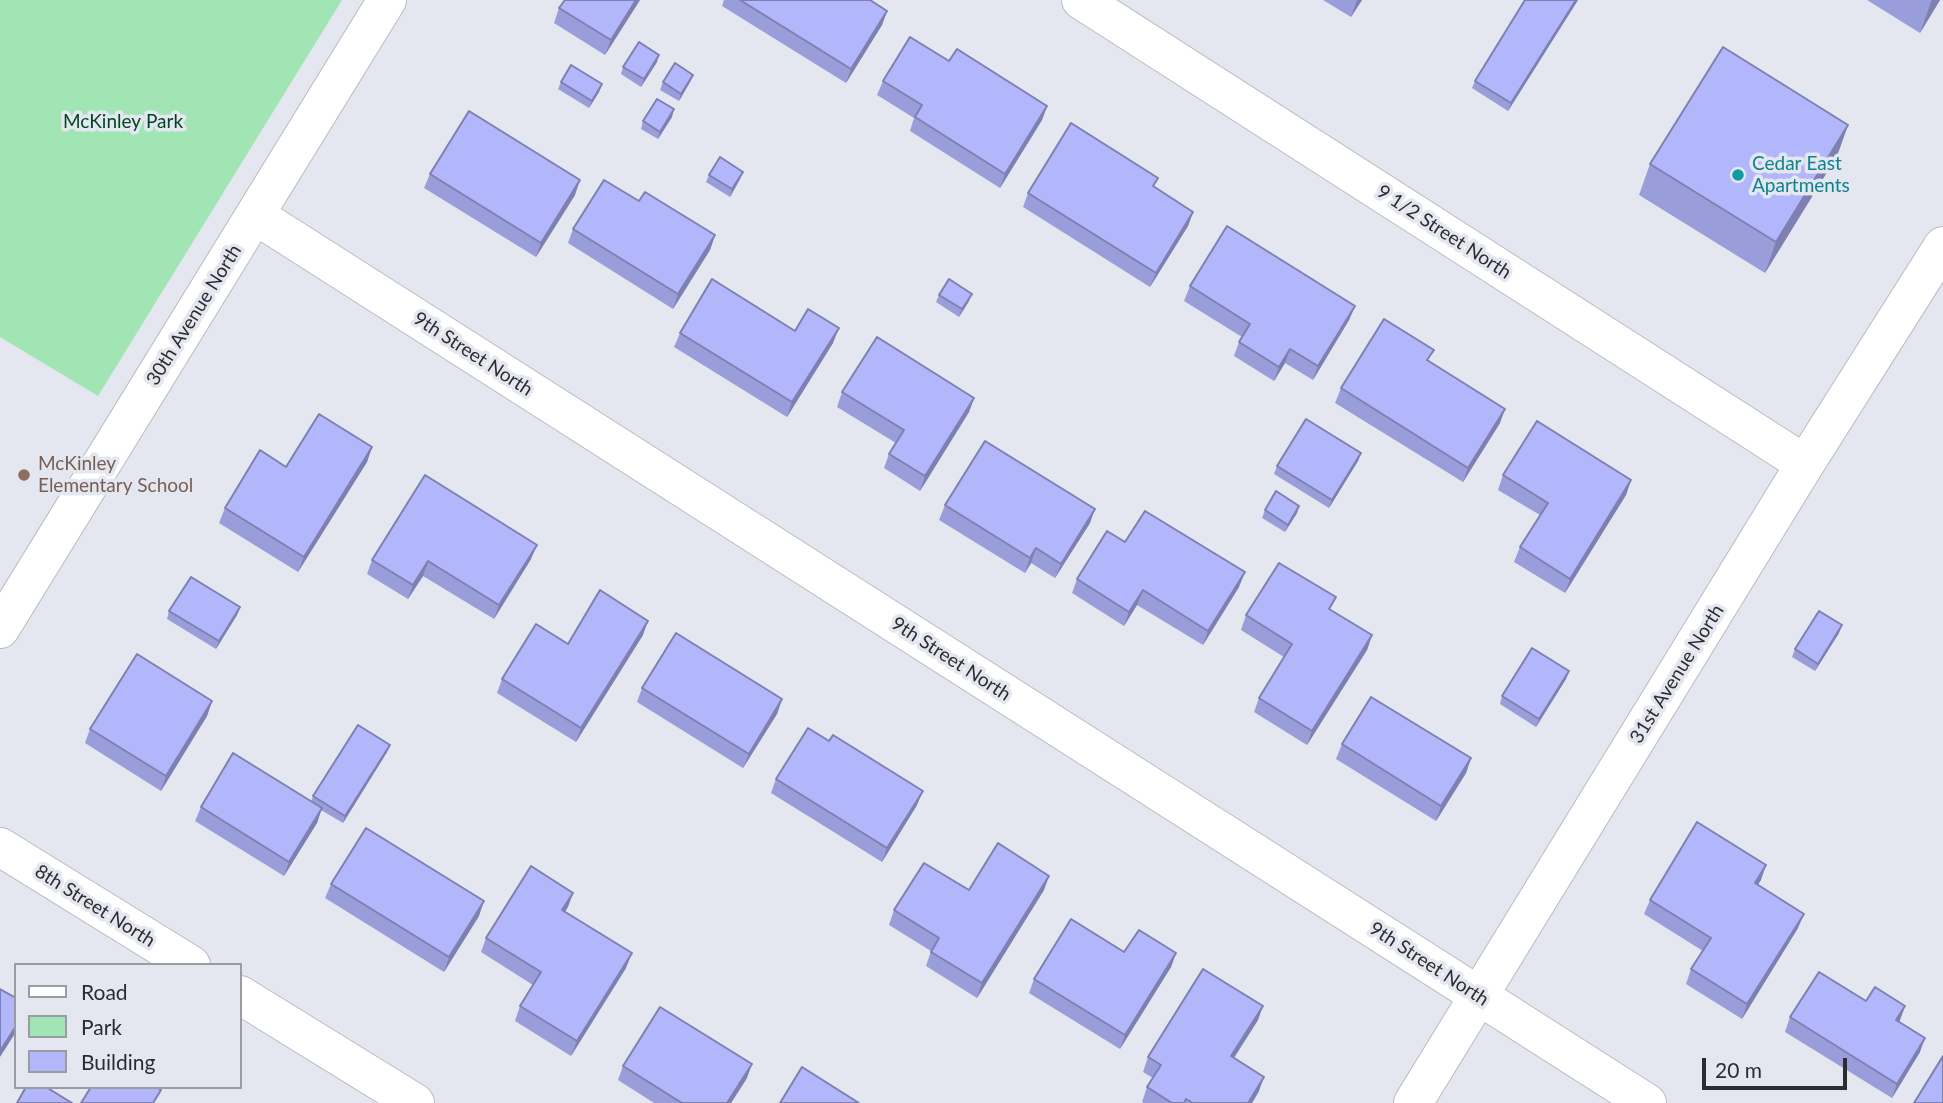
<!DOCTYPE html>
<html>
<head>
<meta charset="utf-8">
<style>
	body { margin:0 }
	#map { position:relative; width:1943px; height:1103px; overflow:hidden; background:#e4e6f0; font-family:Lato,sans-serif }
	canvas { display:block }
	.legend { position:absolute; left:14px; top:963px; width:228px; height:126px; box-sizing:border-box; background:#e4e6f0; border:2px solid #9a9ca3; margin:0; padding:9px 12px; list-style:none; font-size:21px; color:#2c2c30 }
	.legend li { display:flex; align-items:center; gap:14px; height:35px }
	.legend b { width:35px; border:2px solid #9a9ca3 }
	.scale { position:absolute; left:1702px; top:1058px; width:145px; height:32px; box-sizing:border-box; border:4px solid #2c2c30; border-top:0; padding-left:9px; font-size:21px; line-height:24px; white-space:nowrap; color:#2c2c30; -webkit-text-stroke:5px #e4e6f0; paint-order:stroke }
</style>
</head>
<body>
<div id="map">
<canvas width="1943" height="1103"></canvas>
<ul class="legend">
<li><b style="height:9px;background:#fff"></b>Road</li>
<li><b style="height:19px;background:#a1e5b4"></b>Park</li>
<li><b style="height:19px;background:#b2b7fc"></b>Building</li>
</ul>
<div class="scale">20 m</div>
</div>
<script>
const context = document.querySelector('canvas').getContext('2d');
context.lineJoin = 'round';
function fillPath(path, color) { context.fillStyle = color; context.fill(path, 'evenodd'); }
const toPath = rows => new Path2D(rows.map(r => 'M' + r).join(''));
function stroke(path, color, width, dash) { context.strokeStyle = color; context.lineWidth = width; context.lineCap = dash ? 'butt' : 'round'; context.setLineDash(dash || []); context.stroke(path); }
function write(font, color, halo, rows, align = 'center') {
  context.font = font + ' Lato,sans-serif'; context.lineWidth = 7; context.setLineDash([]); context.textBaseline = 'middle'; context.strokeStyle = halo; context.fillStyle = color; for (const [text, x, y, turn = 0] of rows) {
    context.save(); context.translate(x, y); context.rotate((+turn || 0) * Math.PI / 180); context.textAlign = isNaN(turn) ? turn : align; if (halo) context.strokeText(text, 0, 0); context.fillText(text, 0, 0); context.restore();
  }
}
const green = toPath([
	[0,0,342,0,98,396,0,337]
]);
const street = toPath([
	[1081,0,1805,464],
	[255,215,1647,1103],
	[0,629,387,0],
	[0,847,191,965],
	[240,995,415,1103],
	[1413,1103,1805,464,1943,246]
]);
const wall = toPath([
	[565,0,640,0,605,55,554,23,559,8],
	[724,0,870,0,887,11,882,25,846,83,722,6],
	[1323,0,1362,0,1351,17],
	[1525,0,1578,0,1508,111,1472,88,1475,81],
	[1867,0,1940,0,1920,33],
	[949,61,1047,106,1042,120,1000,188,910,131,914,118,877,95,883,81],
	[657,62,641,87,621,74,623,67],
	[693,75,690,82,679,101,660,90,663,82],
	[561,82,602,84,599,92,589,108,558,89],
	[672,117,658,139,641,129,643,121],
	[1848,125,1837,156,1765,273,1639,195,1650,164],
	[430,174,575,195,536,257,424,188],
	[709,175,740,179,730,197,706,182],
	[1154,188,1193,212,1188,226,1150,287,1023,207,1028,193],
	[573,229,715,235,710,250,673,309,568,243],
	[1190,286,1355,306,1349,320,1313,380,1285,363,1274,381,1234,356,1239,342,1242,337,1184,301],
	[939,295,969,301,959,317,936,302],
	[795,331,833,343,787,417,674,347,680,333],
	[1429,361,1500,423,1463,482,1335,403,1341,388],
	[842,392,974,398,969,412,920,491,884,468,889,454,896,443,837,407],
	[372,447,367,462,298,572,219,523,225,508,286,467],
	[1361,453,1358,461,1329,508,1274,474,1277,466],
	[1503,475,1631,480,1626,495,1565,593,1514,562,1520,547,1540,515,1498,490],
	[945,505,1090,523,1055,578,1031,563,1025,573,939,520],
	[1299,506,1297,513,1285,532,1262,518,1265,510],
	[1125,542,1239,587,1203,645,1137,605,1124,626,1072,593,1077,579],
	[531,559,494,619,423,576,408,599,367,574,372,560],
	[240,607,237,615,216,649,167,619,169,611],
	[1331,611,1372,635,1367,650,1307,745,1254,712,1259,698,1284,657,1241,630,1246,615],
	[1839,633,1815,671,1792,657,1795,649],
	[643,635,576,742,497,693,502,679,568,644],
	[1569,671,1566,679,1536,727,1500,704,1502,696],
	[642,688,782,699,777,714,743,768,637,702],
	[212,701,207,716,161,791,85,743,90,729],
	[1342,744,1471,758,1466,773,1436,821,1336,759],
	[390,745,387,752,343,823,321,810,317,823,284,876,195,821,201,807,311,802,313,796],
	[776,779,917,805,882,862,771,793],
	[1761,880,1757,885,1798,928,1742,1019,1686,984,1691,969,1703,951,1644,914,1650,900],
	[331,884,479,916,444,972,325,898],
	[969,890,1044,890,977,998,926,966,931,951,889,925,894,910],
	[573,893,565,912,626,968,571,1056,515,1021,520,1006,533,985,481,952,486,938],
	[1124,952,1176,953,1171,967,1120,1049,1029,993,1034,979],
	[1866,1001,1905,1006,1899,1022,1920,1052,1892,1098,1785,1032,1790,1017],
	[1258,1020,1234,1058,1259,1091,1252,1103,1144,1103,1142,1102,1147,1087,1153,1078,1143,1072,1148,1057],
	[623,1066,747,1078,731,1103,654,1103,618,1080]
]);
const shadedWall = toPath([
	[636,0,640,0,605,55,611,40],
	[1357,0,1362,0,1351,17],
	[1576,0,1578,0,1508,111,1511,103],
	[1932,0,1940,0,1920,33,1931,2],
	[887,11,882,25,846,83,851,69],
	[659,55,657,62,641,87,644,79],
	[693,75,690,82,679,101,681,94],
	[602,84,599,92,589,108,592,101],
	[1047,106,1042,120,1000,188,1005,174],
	[674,109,672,117,658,139,660,132],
	[1848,125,1837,156,1765,273,1776,242],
	[743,172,740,179,730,197,732,189],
	[580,180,575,195,536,257,541,243],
	[1193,212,1188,226,1150,287,1156,273],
	[715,235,710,250,673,309,678,294],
	[972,294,969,301,959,317,962,309],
	[1355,306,1349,320,1313,380,1318,366],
	[839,328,833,343,787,417,792,402],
	[1290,349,1285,363,1274,381,1279,367],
	[974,398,969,412,920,491,925,476],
	[1505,409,1500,423,1463,482,1468,468],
	[372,447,367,462,298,572,304,557],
	[1361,453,1358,461,1329,508,1332,500],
	[1631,480,1626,495,1565,593,1570,579],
	[1299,506,1297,513,1285,532,1288,525],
	[1095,509,1090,523,1055,578,1061,564],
	[537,545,531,559,494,619,499,605],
	[1036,548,1031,563,1025,573,1030,558],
	[428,561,423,576,408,599,413,585],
	[1245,572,1239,587,1203,645,1208,631],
	[1143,590,1137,605,1124,626,1129,612],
	[240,607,237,615,216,649,219,641],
	[648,621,643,635,576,742,581,728],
	[1842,625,1839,633,1815,671,1818,664],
	[1372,635,1367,650,1307,745,1312,731],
	[1569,671,1566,679,1536,727,1539,719],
	[782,699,777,714,743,768,749,754],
	[212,701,207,716,161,791,166,776],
	[390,745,387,752,343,823,345,816],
	[1471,758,1466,773,1436,821,1441,806],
	[923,791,917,805,882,862,887,848],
	[322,808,317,823,284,876,289,862],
	[1766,865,1761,880,1749,898,1755,883],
	[1049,876,1044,890,977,998,982,983],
	[573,893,568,907,557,924,562,910],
	[484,901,479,916,444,972,449,957],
	[1804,914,1798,928,1742,1019,1747,1004],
	[632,953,626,968,571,1056,577,1041],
	[1176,953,1171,967,1120,1049,1125,1035],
	[1263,1006,1258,1020,1226,1070,1231,1056],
	[1905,1006,1900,1020,1891,1035,1896,1020],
	[16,1026,16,1032,0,1057,0,1051],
	[1925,1038,1920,1052,1892,1098,1897,1084],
	[752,1064,747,1078,731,1103,727,1103],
	[1264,1077,1259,1091,1252,1103,1248,1103]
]);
const building = toPath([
	[565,0,636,0,611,40,559,8,565,0],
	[740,0,870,0,887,11,851,69,740,0],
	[1525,0,1576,0,1511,103,1475,81,1525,0],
	[910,37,949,61,957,49,1047,106,1005,174,915,117,922,105,883,81,910,37],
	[639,42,659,55,644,79,623,67,639,42],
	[1723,47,1848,125,1776,242,1650,164,1723,47],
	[675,63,693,75,681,94,663,82,675,63],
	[571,65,602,84,592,101,561,82,571,65],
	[657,99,674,109,660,132,643,121,657,99],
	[469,111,580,180,541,243,430,174,469,111],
	[1071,123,1158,178,1153,186,1193,212,1156,273,1028,193,1071,123],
	[720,157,743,172,732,189,709,175,720,157],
	[604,180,639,201,645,192,715,235,678,294,573,229,604,180],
	[1227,226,1355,306,1318,366,1290,349,1279,367,1239,342,1250,324,1190,286,1227,226],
	[712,279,795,331,808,309,839,328,792,402,680,333,712,279],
	[949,279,972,294,962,309,939,295,949,279],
	[1384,319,1434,350,1427,360,1505,409,1468,468,1341,388,1384,319],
	[877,337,974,398,925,476,889,454,904,430,842,392,877,337],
	[319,414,372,447,304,557,225,508,260,450,286,467,319,414],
	[1306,419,1361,453,1332,500,1277,466,1306,419],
	[1537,421,1631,480,1570,579,1520,547,1548,503,1503,475,1537,421],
	[985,441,1095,509,1061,564,1036,548,1030,558,945,505,985,441],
	[425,475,537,545,499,605,428,561,413,585,372,560,425,475],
	[1276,491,1299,506,1288,525,1265,510,1276,491],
	[1145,511,1245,572,1208,631,1143,590,1129,612,1077,579,1107,531,1125,542,1145,511],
	[1279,563,1336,597,1329,609,1372,635,1312,731,1259,698,1292,644,1246,615,1279,563],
	[191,577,240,607,219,641,169,611,191,577],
	[600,590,648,621,581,728,502,679,536,624,568,644,600,590],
	[1819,611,1842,625,1818,664,1795,649,1819,611],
	[676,633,782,699,749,754,642,688,676,633],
	[1532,648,1569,671,1539,719,1502,696,1532,648],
	[137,654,212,701,166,776,90,729,137,654],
	[1371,697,1471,758,1441,806,1342,744,1371,697],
	[358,725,390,745,345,816,313,796,358,725],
	[808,728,829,741,833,735,923,791,887,848,776,779,808,728],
	[233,753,322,808,289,862,201,807,233,753],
	[1697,822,1766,865,1755,883,1804,914,1747,1004,1691,969,1711,938,1650,900,1697,822],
	[366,828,484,901,449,957,331,884,366,828],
	[998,843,1049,876,982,983,931,952,939,938,894,910,924,863,969,890,998,843],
	[531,866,573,893,562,910,632,953,577,1041,520,1006,541,972,486,938,531,866],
	[1071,919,1124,952,1139,930,1176,953,1125,1035,1034,979,1071,919],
	[1203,969,1263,1006,1231,1056,1264,1077,1248,1103,1193,1103,1186,1099,1184,1103,1172,1103,1147,1087,1161,1065,1148,1057,1203,969],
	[1819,972,1866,1001,1875,987,1905,1006,1896,1020,1925,1038,1897,1084,1790,1017,1819,972],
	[0,989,16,998,16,1026,0,1051,0,989],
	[660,1007,752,1064,727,1103,682,1103,623,1066,660,1007],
	[1943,1056,1943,1103,1914,1103,1943,1056],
	[802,1067,859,1103,780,1103,802,1067],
	[26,1087,46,1087,72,1103,17,1103,26,1087],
	[91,1087,156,1087,161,1090,153,1103,81,1103,91,1087]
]);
const markers = [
	[1738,175,7,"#0f9aa8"],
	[24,475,7,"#8d6e63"]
];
const parkNames = [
	["McKinley Park",123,122]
];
const cultureNames = [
	["Cedar East",1752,164],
	["Apartments",1752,186]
];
const streetNames = [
	["9 1/2 Street North",1444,232,33],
	["30th Avenue North",194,315,-58],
	["9th Street North",473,354,33],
	["9th Street North",951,659,33],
	["31st Avenue North",1677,674,-58],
	["8th Street North",95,906,32],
	["9th Street North",1429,964,33]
];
const educationNames = [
	["McKinley",38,464],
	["Elementary School",38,486]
];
fillPath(green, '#a1e5b4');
stroke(street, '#b9bac4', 40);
stroke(street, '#fff', 38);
fillPath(wall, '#999dd9');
fillPath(shadedWall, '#7d80b0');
fillPath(building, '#b2b7fc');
stroke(building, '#7d80b0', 2);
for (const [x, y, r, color] of markers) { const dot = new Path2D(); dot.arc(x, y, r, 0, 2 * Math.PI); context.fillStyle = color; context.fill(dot); stroke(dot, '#e4e6f0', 2.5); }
write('19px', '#014822', '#e4e6f0', parkNames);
write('19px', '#0d838f', '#e4e6f0', cultureNames, 'left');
write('19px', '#2c2c30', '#e4e6f0', streetNames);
write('19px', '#785e54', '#e4e6f0', educationNames, 'left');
</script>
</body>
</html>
